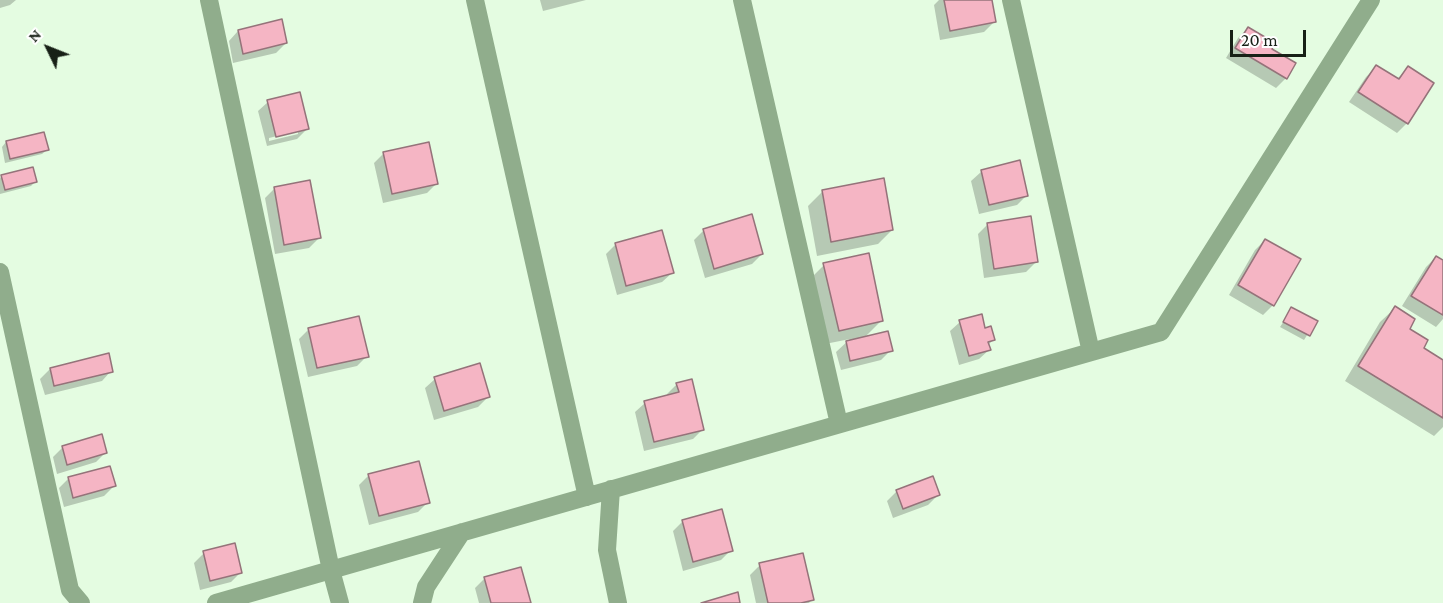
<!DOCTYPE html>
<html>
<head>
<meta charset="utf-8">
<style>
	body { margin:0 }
	#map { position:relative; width:1443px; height:603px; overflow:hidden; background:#e4fce1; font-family:"Crimson Pro",serif }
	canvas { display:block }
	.north { position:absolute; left:18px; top:18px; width:60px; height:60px; -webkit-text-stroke:4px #fff; paint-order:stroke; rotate:313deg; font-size:16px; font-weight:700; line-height:24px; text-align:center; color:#172016 }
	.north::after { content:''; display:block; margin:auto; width:21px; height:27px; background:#172016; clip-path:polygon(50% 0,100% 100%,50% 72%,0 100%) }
	.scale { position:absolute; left:1230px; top:30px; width:76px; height:27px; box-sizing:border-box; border:3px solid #172016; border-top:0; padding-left:8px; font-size:18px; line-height:21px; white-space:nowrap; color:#172016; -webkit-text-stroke:4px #fff; paint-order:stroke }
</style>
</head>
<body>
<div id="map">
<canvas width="1443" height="603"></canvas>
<div class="north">N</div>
<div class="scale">20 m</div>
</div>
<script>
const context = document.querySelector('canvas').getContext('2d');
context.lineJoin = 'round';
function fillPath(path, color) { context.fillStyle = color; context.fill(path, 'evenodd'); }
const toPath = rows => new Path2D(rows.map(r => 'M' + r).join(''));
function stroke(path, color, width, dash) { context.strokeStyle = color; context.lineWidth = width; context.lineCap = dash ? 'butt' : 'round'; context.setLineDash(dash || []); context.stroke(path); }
const shadow = toPath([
	[0,0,16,0,10,5,0,8],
	[540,0,586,0,543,11],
	[939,0,990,0,994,22,984,32,940,40,934,5],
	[1248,28,1270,49,1286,78,1276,88,1226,58,1238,38],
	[238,31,286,43,276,53,233,63,229,41],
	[1376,67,1396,80,1408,68,1432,83,1407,123,1397,133,1349,102,1366,77],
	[268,102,307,129,297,139,267,146,258,111],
	[298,131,298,134,269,141,269,138],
	[43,134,47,150,42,154,5,163,2,147,6,142],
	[384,153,437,183,427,193,383,203,374,163],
	[981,172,1027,195,1017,205,979,214,971,181],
	[2,176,35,182,31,186,0,194,0,178],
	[275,188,319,238,309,248,275,254,265,198],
	[823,191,892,230,878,244,817,256,808,206],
	[988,224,1036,262,1026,272,984,278,978,234],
	[704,230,762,254,752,264,705,278,694,240],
	[1265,240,1273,305,1263,315,1229,295,1255,250],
	[616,244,672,273,662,282,617,295,606,254],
	[1436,257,1443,262,1443,319,1436,327,1402,306,1426,267],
	[824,265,882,320,864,338,891,350,881,360,841,370,836,352,850,339,825,344,810,279],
	[1395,308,1422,348,1443,361,1443,427,1434,436,1345,381,1380,322],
	[1292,309,1316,321,1304,340,1280,327],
	[960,322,984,330,993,340,988,345,989,350,979,359,959,365,950,331],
	[309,329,367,356,357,366,308,377,299,339],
	[50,369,111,371,102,381,45,395,40,379],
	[435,379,488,397,478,407,434,420,425,388],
	[677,384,703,429,693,439,644,451,635,412,645,403,668,397,667,394],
	[62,448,106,452,96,462,57,474,53,457],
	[369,475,428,502,418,512,369,525,359,485],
	[69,478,114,486,104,496,64,507,59,488],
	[932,478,938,495,928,505,893,518,887,501,896,492],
	[683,521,731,550,721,560,683,571,673,531],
	[204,553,241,572,231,582,200,590,194,563],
	[760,565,812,599,809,603,756,603,750,575],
	[485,578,529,603,479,603,475,588]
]);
const building = toPath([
	[944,0,992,0,996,22,950,31,944,0],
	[282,19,287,43,243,54,238,30,282,19],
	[1248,27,1275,43,1272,49,1296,63,1287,79,1235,48,1248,27],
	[1376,65,1399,79,1408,66,1434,83,1408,124,1358,92,1376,65],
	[300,92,309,129,276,137,267,100,300,92],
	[44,132,49,150,10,159,6,141,44,132],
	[429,142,438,184,392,194,383,152,429,142],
	[1020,160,1028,196,989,205,981,170,1020,160],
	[33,167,37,182,5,190,1,175,33,167],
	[884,178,893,230,831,242,822,190,884,178],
	[310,180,321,238,284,245,274,187,310,180],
	[752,214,763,254,714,269,703,229,752,214],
	[1031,216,1038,262,994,269,987,223,1031,216],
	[662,230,674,273,626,286,615,243,662,230],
	[1265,239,1301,259,1274,306,1238,285,1265,239],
	[869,253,883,321,839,331,823,263,869,253],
	[1436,256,1443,260,1443,315,1411,296,1436,256],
	[1395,306,1415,319,1410,329,1428,340,1424,348,1443,360,1443,418,1358,366,1395,306],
	[1291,307,1318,321,1310,336,1283,322,1291,307],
	[982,314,985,328,991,326,995,340,988,342,991,350,969,356,959,320,982,314],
	[359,316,369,357,317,368,308,328,359,316],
	[888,331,893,351,850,361,846,341,888,331],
	[109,353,113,372,54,386,50,368,109,353],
	[480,363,490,397,444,411,434,377,480,363],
	[692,379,704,430,654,442,644,401,679,392,676,383,692,379],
	[102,434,107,453,67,465,62,446,102,434],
	[419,461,430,503,379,516,368,474,419,461],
	[110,466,116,486,73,498,68,477,110,466],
	[933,476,940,495,903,509,896,490,933,476],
	[722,509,733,551,693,562,682,520,722,509],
	[235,543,242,573,210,581,203,551,235,543],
	[803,553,814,600,801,603,768,603,759,563,803,553],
	[521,567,531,603,491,603,484,577,521,567],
	[738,592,740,603,701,603,738,592]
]);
const street = toPath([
	[209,0,331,570,340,603],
	[475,0,587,497],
	[742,0,839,424],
	[1011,0,1091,352],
	[0,272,70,590,81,603],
	[611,489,607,550,618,603],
	[216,603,1161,332,1371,0],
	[422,603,426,587,462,532]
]);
fillPath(shadow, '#0003');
fillPath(building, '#f5b5c4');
stroke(building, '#95737a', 1.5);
stroke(street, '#90ad8c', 18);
</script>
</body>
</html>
